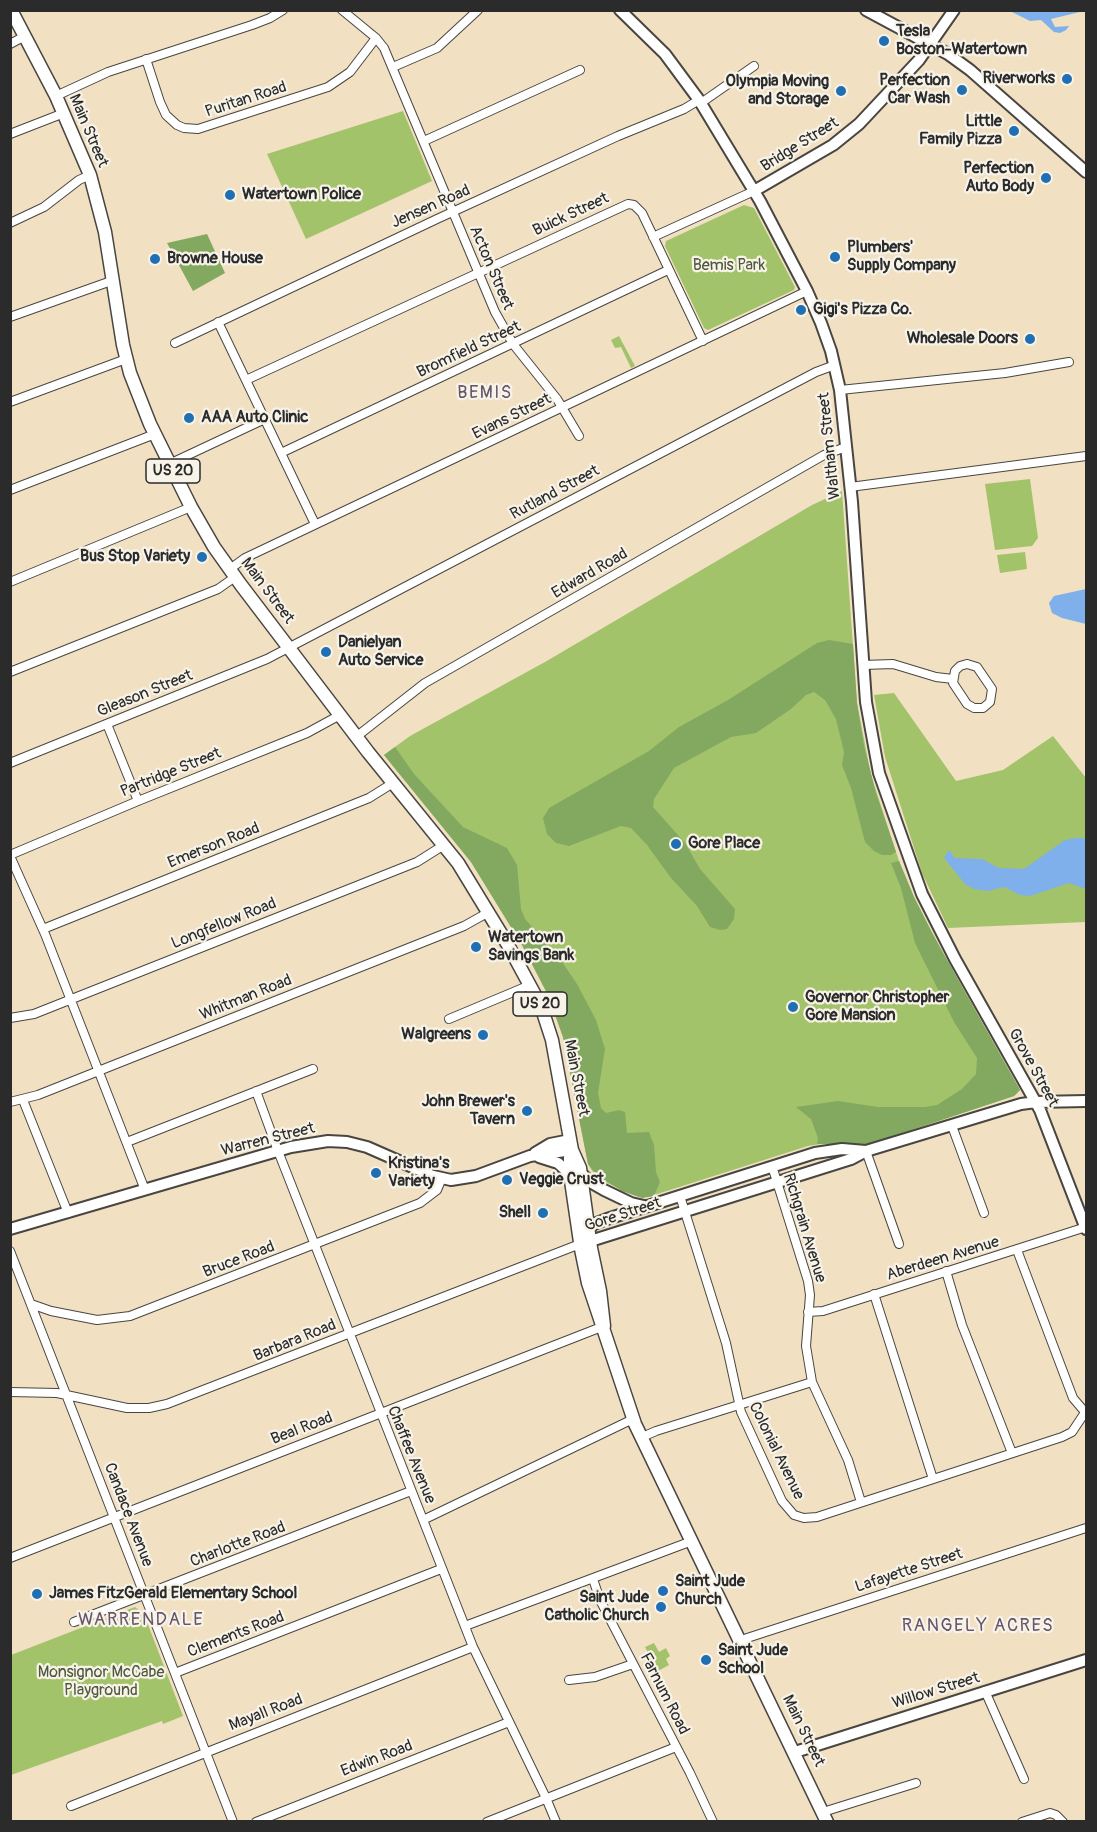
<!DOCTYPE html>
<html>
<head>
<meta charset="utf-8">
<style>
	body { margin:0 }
	#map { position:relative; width:1097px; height:1832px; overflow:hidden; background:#f1e0c2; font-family:Pangolin,sans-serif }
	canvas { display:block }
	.frame { position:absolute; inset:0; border:12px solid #2b2b2b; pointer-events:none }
</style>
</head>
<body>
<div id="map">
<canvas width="1097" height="1832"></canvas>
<div class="frame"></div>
</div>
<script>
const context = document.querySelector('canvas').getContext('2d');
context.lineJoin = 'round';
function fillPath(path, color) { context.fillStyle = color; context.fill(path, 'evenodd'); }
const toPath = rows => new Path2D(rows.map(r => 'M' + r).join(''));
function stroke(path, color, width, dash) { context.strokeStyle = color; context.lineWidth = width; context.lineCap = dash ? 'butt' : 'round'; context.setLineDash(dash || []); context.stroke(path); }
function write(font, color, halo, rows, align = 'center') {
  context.font = font + ' Pangolin,sans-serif'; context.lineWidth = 4.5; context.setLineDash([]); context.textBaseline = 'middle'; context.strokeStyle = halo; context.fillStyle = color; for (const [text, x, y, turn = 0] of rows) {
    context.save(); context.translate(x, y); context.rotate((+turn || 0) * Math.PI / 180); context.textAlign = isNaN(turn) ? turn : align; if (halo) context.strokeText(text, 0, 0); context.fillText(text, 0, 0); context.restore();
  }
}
const green = toPath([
	[403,111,432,181,306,239,267,154],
	[744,205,754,208,795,287,794,290,708,330,704,328,665,246,666,241],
	[619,336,635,366,631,368,621,347,615,348,611,340],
	[1030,479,1038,538,1032,546,995,550,985,484],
	[842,491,857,703,871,775,899,861,914,897,948,963,1020,1090,1014,1096,866,1145,827,1143,808,1146,648,1197,636,1196,605,1182,592,1171,588,1164,563,1037,548,995,522,945,471,862,384,755,410,736,545,662,812,505],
	[1025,552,1027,569,1000,573,997,555],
	[894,693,956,781,1003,770,1053,736,1086,778,1086,922,948,928,922,873,885,757,874,695],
	[135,1607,144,1614,183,1716,163,1724,162,1721,11,1775,11,1655],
	[654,1643,659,1652,666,1648,670,1656,666,1659,669,1665,658,1671,645,1647]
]);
const forest = toPath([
	[207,234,225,273,193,291,167,243],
	[829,640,853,644,857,703,864,746,876,793,896,852,891,855,882,855,874,851,865,842,851,788,842,765,844,752,836,719,825,700,814,692,806,695,791,709,756,733,731,737,674,768,654,799,653,807,685,843,700,869,735,909,734,919,727,929,720,930,710,927,697,906,671,878,647,845,631,828,621,826,569,846,556,843,547,834,543,818,549,808,649,751,679,727,728,700,817,643],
	[395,747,414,774,463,827,507,848,517,865,521,909,525,919,560,959,577,984,596,1020,605,1049,598,1093,601,1108,606,1113,619,1110,625,1112,627,1133,649,1132,654,1145,656,1172,660,1182,654,1196,642,1198,622,1191,598,1176,588,1164,563,1037,548,995,522,945,471,862,384,755],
	[899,861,914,897,931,931,1020,1090,1014,1096,866,1145,817,1144,818,1138,811,1119,796,1107,838,1101,878,1107,925,1107,937,1105,962,1089,976,1074,977,1058,954,1022,915,943,901,888,891,863]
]);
const water = toPath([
	[1010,11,1084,11,1051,19,1055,27,1069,26,1066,30,1060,33,1054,32,1041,20,1030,21],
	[1086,589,1086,624,1062,618,1052,613,1049,603,1054,596],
	[1075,838,1086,838,1086,889,1069,883,1030,896,1020,895,1004,887,988,891,974,889,965,884,944,858,949,850,955,858,982,859,999,868,1024,869,1065,840]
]);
const street = toPath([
	[342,10,376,38,384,48,495,312,513,344,557,399,579,436],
	[10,44,25,36],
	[146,59,160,102,166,115,177,125,184,128,198,129,328,87,350,72,376,38],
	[393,67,437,48,478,10],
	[56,96,108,72,252,25,270,18,283,10],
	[701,103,754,66],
	[10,134,64,113],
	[424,141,580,70],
	[10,223,44,207,79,180,90,175],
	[653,237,754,191],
	[10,317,114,280],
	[218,322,315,524],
	[175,343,437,219,618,136,684,109,699,100],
	[246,380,628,204,634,205,642,213,703,341],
	[840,390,1005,373,1069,362],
	[10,402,126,359],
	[281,453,668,270],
	[169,464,265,419],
	[850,487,1086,456],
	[10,490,155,434],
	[230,569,245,558,807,291],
	[10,582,191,507],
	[967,664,977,667,992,689,990,702,983,708,974,708,967,704,953,683,955,671,960,666,967,664],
	[863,665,893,664,936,677,953,679],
	[10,672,218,589,235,577],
	[107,724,138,801],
	[356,737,425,683,824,455,846,447],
	[10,763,267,659,816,372,835,365],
	[10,855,138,801,307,733,340,715],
	[10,856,45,934,145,1190],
	[43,929,369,798,393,783],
	[10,1018,34,1014,417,862,444,845],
	[449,1019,530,985],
	[256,1091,278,1151,473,1647,546,1798,556,1822],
	[23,1100,68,1213],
	[10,1102,38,1095,464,926,489,912],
	[952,1126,984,1213],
	[127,1142,313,1069],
	[866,1151,899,1244],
	[772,1166,808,1281,810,1295,806,1346,812,1382,848,1460,861,1502],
	[680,1196,726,1343,741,1412,782,1501,794,1515,804,1518,817,1517,1062,1437,1072,1432,1086,1411],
	[1017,1250,1073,1398,1085,1412],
	[10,1251,233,1822],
	[946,1271,962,1325,1012,1453],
	[874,1294,933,1479],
	[31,1304,51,1311,97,1320,130,1316,420,1203,437,1190,442,1178],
	[808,1312,823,1311,1086,1227],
	[10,1392,57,1393,127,1408,149,1408,167,1404,580,1244],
	[640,1438,656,1431,812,1382],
	[423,1520,633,1419],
	[10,1558,604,1326],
	[593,1579,600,1600,690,1773,713,1822],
	[74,1622,411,1491],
	[465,1626,692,1541],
	[741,1640,1086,1528],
	[175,1673,441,1569],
	[569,1680,595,1677,633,1664],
	[985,1691,1024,1779],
	[71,1806,473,1647],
	[823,1812,916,1783],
	[256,1822,509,1722],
	[487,1822,676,1747],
	[1022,1822,1050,1813,1056,1815,1063,1822]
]);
const secondary = toPath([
	[620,10,665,54,699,100,760,201,807,291,821,323,831,351,840,390,852,502,866,702,879,773,922,894,955,959,1040,1110,1086,1229],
	[866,10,948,54,970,70,1086,172],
	[754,191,833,145,859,124,919,60,954,10],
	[535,1153,550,1144,570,1140],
	[539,1157,558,1163,570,1174],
	[581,1173,590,1182,604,1190,631,1203,644,1206],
	[10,1229,291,1147,328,1141,347,1142,367,1147,433,1176,451,1180,476,1176,530,1156,572,1150],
	[585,1232,594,1224,607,1219,815,1153,842,1149,866,1151],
	[584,1243,851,1159,866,1151,1021,1104,1036,1102,1086,1101],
	[795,1752,1086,1660]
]);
const primary = toPath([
	[11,10,56,96,90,175,105,232,123,345,130,373,150,424,191,507,214,547,241,585,368,752,458,863,508,945,541,1006,552,1040,572,1150,580,1168,591,1248,600,1291,604,1326],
	[572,1150,570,1158,570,1174,581,1249,588,1283,635,1424,827,1822]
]);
const markers = [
	[884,41,6,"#1f6fb2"],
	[1067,79,6,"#1f6fb2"],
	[962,90,6,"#1f6fb2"],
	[841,91,6,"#1f6fb2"],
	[1014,131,6,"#1f6fb2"],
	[1046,178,6,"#1f6fb2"],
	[230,195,6,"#1f6fb2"],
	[835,257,6,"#1f6fb2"],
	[155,259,6,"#1f6fb2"],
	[801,310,6,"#1f6fb2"],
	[1030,339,6,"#1f6fb2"],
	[189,418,6,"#1f6fb2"],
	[202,557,6,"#1f6fb2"],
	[326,652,6,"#1f6fb2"],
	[676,844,6,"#1f6fb2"],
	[476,947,6,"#1f6fb2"],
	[793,1007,6,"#1f6fb2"],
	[483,1035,6,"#1f6fb2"],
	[527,1111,6,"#1f6fb2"],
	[376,1173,6,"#1f6fb2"],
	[507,1180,6,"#1f6fb2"],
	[543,1213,6,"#1f6fb2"],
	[663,1591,6,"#1f6fb2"],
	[37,1594,6,"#1f6fb2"],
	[661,1607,6,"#1f6fb2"],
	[706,1660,6,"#1f6fb2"]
];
const shields = [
	[173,471,54],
	[540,1004,54]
];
const shieldNames = [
	["US 20",173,471],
	["US 20",540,1004]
];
const poiNames = [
	["Tesla",896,32],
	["Boston-Watertown",896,50],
	["Riverworks",1055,79,"right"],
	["Perfection",950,81,"right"],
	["Car Wash",950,99,"right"],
	["Olympia Moving",829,82,"right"],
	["and Storage",829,100,"right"],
	["Little",1002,122,"right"],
	["Family Pizza",1002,140,"right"],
	["Perfection",1034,169,"right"],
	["Auto Body",1034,187,"right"],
	["Watertown Police",242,195],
	["Plumbers'",847,248],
	["Supply Company",847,266],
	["Browne House",167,259],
	["Gigi's Pizza Co.",813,310],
	["Wholesale Doors",1018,339,"right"],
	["AAA Auto Clinic",201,418],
	["Bus Stop Variety",190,557,"right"],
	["Danielyan",338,643],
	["Auto Service",338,661],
	["Gore Place",688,844],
	["Watertown",488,938],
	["Savings Bank",488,956],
	["Governor Christopher",805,998],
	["Gore Mansion",805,1016],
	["Walgreens",471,1035,"right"],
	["John Brewer's",515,1102,"right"],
	["Tavern",515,1120,"right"],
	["Kristina's",388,1164],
	["Variety",388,1182],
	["Veggie Crust",519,1180],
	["Shell",531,1213,"right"],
	["Saint Jude",675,1582],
	["Church",675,1600],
	["James FitzGerald Elementary School",49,1594],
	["Saint Jude",649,1598,"right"],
	["Catholic Church",649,1616,"right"],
	["Saint Jude",718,1651],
	["School",718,1669]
];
const streetNames = [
	["Puritan Road",246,100,-18],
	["Main Street",88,131,67],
	["Bridge Street",800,145,-32],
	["Jensen Road",431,207,-24],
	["Buick Street",571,215,-25],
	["Acton Street",491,268,67],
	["Bromfield Street",469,350,-25],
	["Evans Street",512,417,-26],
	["Waltham Street",830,446,-96],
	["Rutland Street",555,493,-28],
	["Edward Road",590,574,-30],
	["Main Street",267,591,53],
	["Gleason Street",145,694,-22],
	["Partridge Street",171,773,-22],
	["Emerson Road",214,846,-22],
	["Longfellow Road",224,924,-22],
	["Whitman Road",246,998,-22],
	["Grove Street",1033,1068,61],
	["Main Street",576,1078,79],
	["Warren Street",268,1140,-14],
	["Gore Street",623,1215,-18],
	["Richgrain Avenue",804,1228,73],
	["Aberdeen Avenue",943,1259,-17],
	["Bruce Road",239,1260,-21],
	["Barbara Road",295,1341,-22],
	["Beal Road",302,1429,-21],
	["Colonial Avenue",776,1451,64],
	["Chaffee Avenue",411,1455,68],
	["Candace Avenue",128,1515,69],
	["Charlotte Road",238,1545,-21],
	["Lafayette Street",909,1571,-18],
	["Clements Road",236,1635,-21],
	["Willow Street",936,1691,-17],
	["Farnum Road",664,1694,63],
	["Mayall Road",266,1713,-21],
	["Main Street",803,1731,64],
	["Edwin Road",377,1759,-21]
];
const parkNames = [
	["Bemis Park",729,266],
	["Monsignor McCabe",101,1673],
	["Playground",101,1691]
];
const neighbourhoodNames = [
	["BEMIS",485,393],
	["WARRENDALE",141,1620],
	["RANGELY ACRES",978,1626]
];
fillPath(green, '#a3c36b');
fillPath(forest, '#82a95f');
fillPath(water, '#7fb0eb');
stroke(street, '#494642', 10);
stroke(secondary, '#494642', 14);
stroke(primary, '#494642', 15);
stroke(street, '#fff', 8);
stroke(secondary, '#fff', 10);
stroke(primary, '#fff', 12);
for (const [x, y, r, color] of markers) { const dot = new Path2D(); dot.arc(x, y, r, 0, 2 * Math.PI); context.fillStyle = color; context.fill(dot); stroke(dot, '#f7f3e8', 2); }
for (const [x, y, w] of shields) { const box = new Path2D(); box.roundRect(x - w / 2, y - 12, w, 24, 4.5); context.fillStyle = '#f7f3e8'; context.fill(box); stroke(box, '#2b2b2b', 1.5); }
write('bold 15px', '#2b2b2b', null, shieldNames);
write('bold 16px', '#2b2b2b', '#f7f3e8', poiNames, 'left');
write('16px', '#2b2b2b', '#f7f3e8', streetNames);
write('16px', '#4f593e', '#f7f3e8', parkNames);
context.letterSpacing = '1.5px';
write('18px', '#685569', '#f7f3e8', neighbourhoodNames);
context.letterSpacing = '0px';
</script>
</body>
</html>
